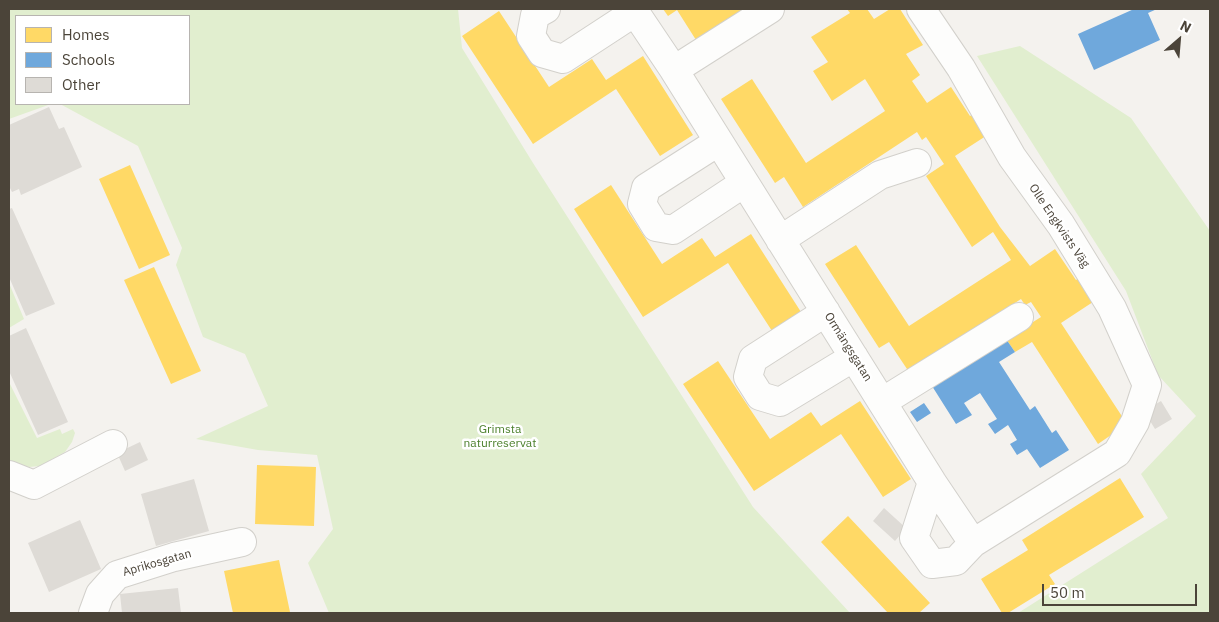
<!DOCTYPE html>
<html>
<head>
<meta charset="utf-8">
<style>
	body { margin:0 }
	#map { position:relative; width:1219px; height:622px; overflow:hidden; background:#f4f2ee; font-family:"IBM Plex Sans",sans-serif }
	canvas { display:block }
	.frame { position:absolute; inset:0; border:10px solid #4b4439; pointer-events:none }
	.legend { position:absolute; left:15px; top:15px; width:175px; height:90px; box-sizing:border-box; background:#fff; border:1px solid #b7b4b0; margin:0; padding:6px 9px; list-style:none; font-size:15px; color:#4b4439 }
	.legend li { display:flex; align-items:center; gap:10px; height:25px }
	.legend b { width:25px; border:1px solid #b7b4b0 }
	.north { position:absolute; left:1154px; top:15px; width:50px; height:50px; -webkit-text-stroke:4px #fff; paint-order:stroke; rotate:27deg; font-size:14px; font-weight:700; line-height:20px; text-align:center; color:#4b4439 }
	.north::after { content:''; display:block; margin:auto; width:18px; height:22px; background:#4b4439; clip-path:polygon(50% 0,100% 100%,50% 72%,0 100%) }
	.scale { position:absolute; left:1042px; top:584px; width:155px; height:22px; box-sizing:border-box; border:2px solid #4b4439; border-top:0; padding-left:6px; font-size:15px; line-height:18px; white-space:nowrap; color:#4b4439; -webkit-text-stroke:4px #fff; paint-order:stroke }
</style>
</head>
<body>
<div id="map">
<canvas width="1219" height="622"></canvas>
<div class="frame"></div>
<ul class="legend">
<li><b style="height:14px;background:#ffd966"></b>Homes</li>
<li><b style="height:14px;background:#6fa8dc"></b>Schools</li>
<li><b style="height:14px;background:#dedbd6"></b>Other</li>
</ul>
<div class="north">N</div>
<div class="scale">50 m</div>
</div>
<script>
const context = document.querySelector('canvas').getContext('2d');
context.lineJoin = 'round';
function fillPath(path, color) { context.fillStyle = color; context.fill(path, 'evenodd'); }
const toPath = rows => new Path2D(rows.map(r => 'M' + r).join(''));
function stroke(path, color, width, dash) { context.strokeStyle = color; context.lineWidth = width; context.lineCap = dash ? 'butt' : 'round'; context.setLineDash(dash || []); context.stroke(path); }
function write(font, color, halo, rows, align = 'center') {
  context.font = font + ' "IBM Plex Sans",sans-serif'; context.lineWidth = 5; context.setLineDash([]); context.textBaseline = 'middle'; context.strokeStyle = halo; context.fillStyle = color; for (const [text, x, y, turn = 0] of rows) {
    context.save(); context.translate(x, y); context.rotate((+turn || 0) * Math.PI / 180); context.textAlign = isNaN(turn) ? turn : align; if (halo) context.strokeText(text, 0, 0); context.fillText(text, 0, 0); context.restore();
  }
}
const green = toPath([
	[9,9,458,9,462,48,533,163,753,507,850,613,329,613,308,563,333,529,317,455,258,450,196,439,268,406,245,354,203,337,176,265,182,248,138,146,60,104,189,104,189,16,16,16,16,104,51,104,9,119],
	[1020,46,1131,118,1210,231,1210,613,1018,613,1168,518,1141,474,1196,416,1158,375,1126,291,977,56],
	[9,283,24,319,9,328],
	[9,382,37,438,60,429,62,434,73,429,75,433,72,442,65,452,40,466,29,467,14,463,9,461]
]);
const homes = toPath([
	[663,9,744,9,696,40,677,10,668,16],
	[847,9,867,9,874,19,890,9,900,9,923,45,906,54,920,75,912,81,927,103,951,87,970,116,975,113,989,134,955,156,1000,227,1030,266,1055,249,1076,280,1080,277,1096,300,1061,323,1127,424,1098,444,1032,342,1015,352,1006,339,1041,317,1031,302,1025,305,1021,299,909,372,889,342,879,348,825,264,856,245,909,326,1011,260,993,232,972,247,926,176,944,164,926,137,922,140,917,132,803,207,784,177,775,183,721,99,752,79,806,163,885,111,865,79,832,101,813,71,828,62,811,37,850,13],
	[499,11,549,87,592,59,606,80,643,56,693,135,660,156,616,89,533,144,462,36],
	[130,165,170,255,139,269,99,179],
	[611,185,662,264,702,238,715,257,751,234,801,312,772,331,728,263,643,317,574,209],
	[154,267,201,371,171,384,124,280],
	[718,361,770,439,811,412,821,426,860,401,911,479,883,497,841,434,754,491,683,384],
	[257,465,316,467,314,526,255,524],
	[1120,478,1144,517,1049,575,1055,584,1008,613,1002,613,981,579,1028,550,1022,540],
	[848,516,930,603,919,613,888,613,821,542],
	[279,560,290,612,282,613,233,613,224,571]
]);
const schools = toPath([
	[1134,9,1157,9,1148,13,1160,40,1094,70,1078,34],
	[1006,339,1015,352,999,362,1030,410,1035,406,1052,433,1056,430,1069,450,1040,468,1027,449,1017,455,1010,444,1017,440,1008,425,995,434,988,424,997,419,980,393,964,403,972,415,956,424,932,386],
	[924,403,931,413,917,422,910,412]
]);
const building = toPath([
	[49,107,59,129,64,127,82,167,21,195,19,189,12,192,9,186,9,125],
	[12,208,55,304,26,316,9,277,9,209],
	[26,328,68,422,38,435,9,371,9,336],
	[1161,401,1172,419,1155,429,1144,411],
	[140,442,148,460,125,471,117,453],
	[194,479,209,531,156,546,141,494],
	[884,508,906,528,895,541,873,521],
	[80,520,101,569,49,592,28,543],
	[178,588,181,613,122,613,120,594]
]);
const minor = toPath([
	[546,9,535,15,531,36,542,53,563,59,635,12],
	[633,9,674,70,932,482,973,543,1117,453,1135,422,1147,385,1112,308,1061,225,1012,157,961,68,921,9],
	[674,70,770,9],
	[718,142,646,188,642,204,656,227,673,230,744,183],
	[780,240,880,175,917,163],
	[826,312,753,359,748,377,760,396,780,402,854,357],
	[882,402,1019,317],
	[9,475,34,485,113,444],
	[932,482,914,538,932,564,956,561,973,543],
	[93,613,100,594,117,575,174,557,242,542]
]);
const streetNames = [
	["Olle Engkvists Väg",1059,226,56],
	["Ormängsgatan",848,347,58],
	["Aprikosgatan",157,563,-16]
];
const parkNames = [
	["Grimsta",500,430],
	["naturreservat",500,444]
];
fillPath(green, '#e1eecf');
fillPath(homes, '#ffd966');
fillPath(schools, '#6fa8dc');
fillPath(building, '#dedbd6');
stroke(minor, '#d2d0cb', 30);
stroke(minor, '#fdfdfc', 28);
write('12px', '#4b4439', '#fff', streetNames);
write('12px', '#4a7f2a', '#fff', parkNames);
</script>
</body>
</html>
